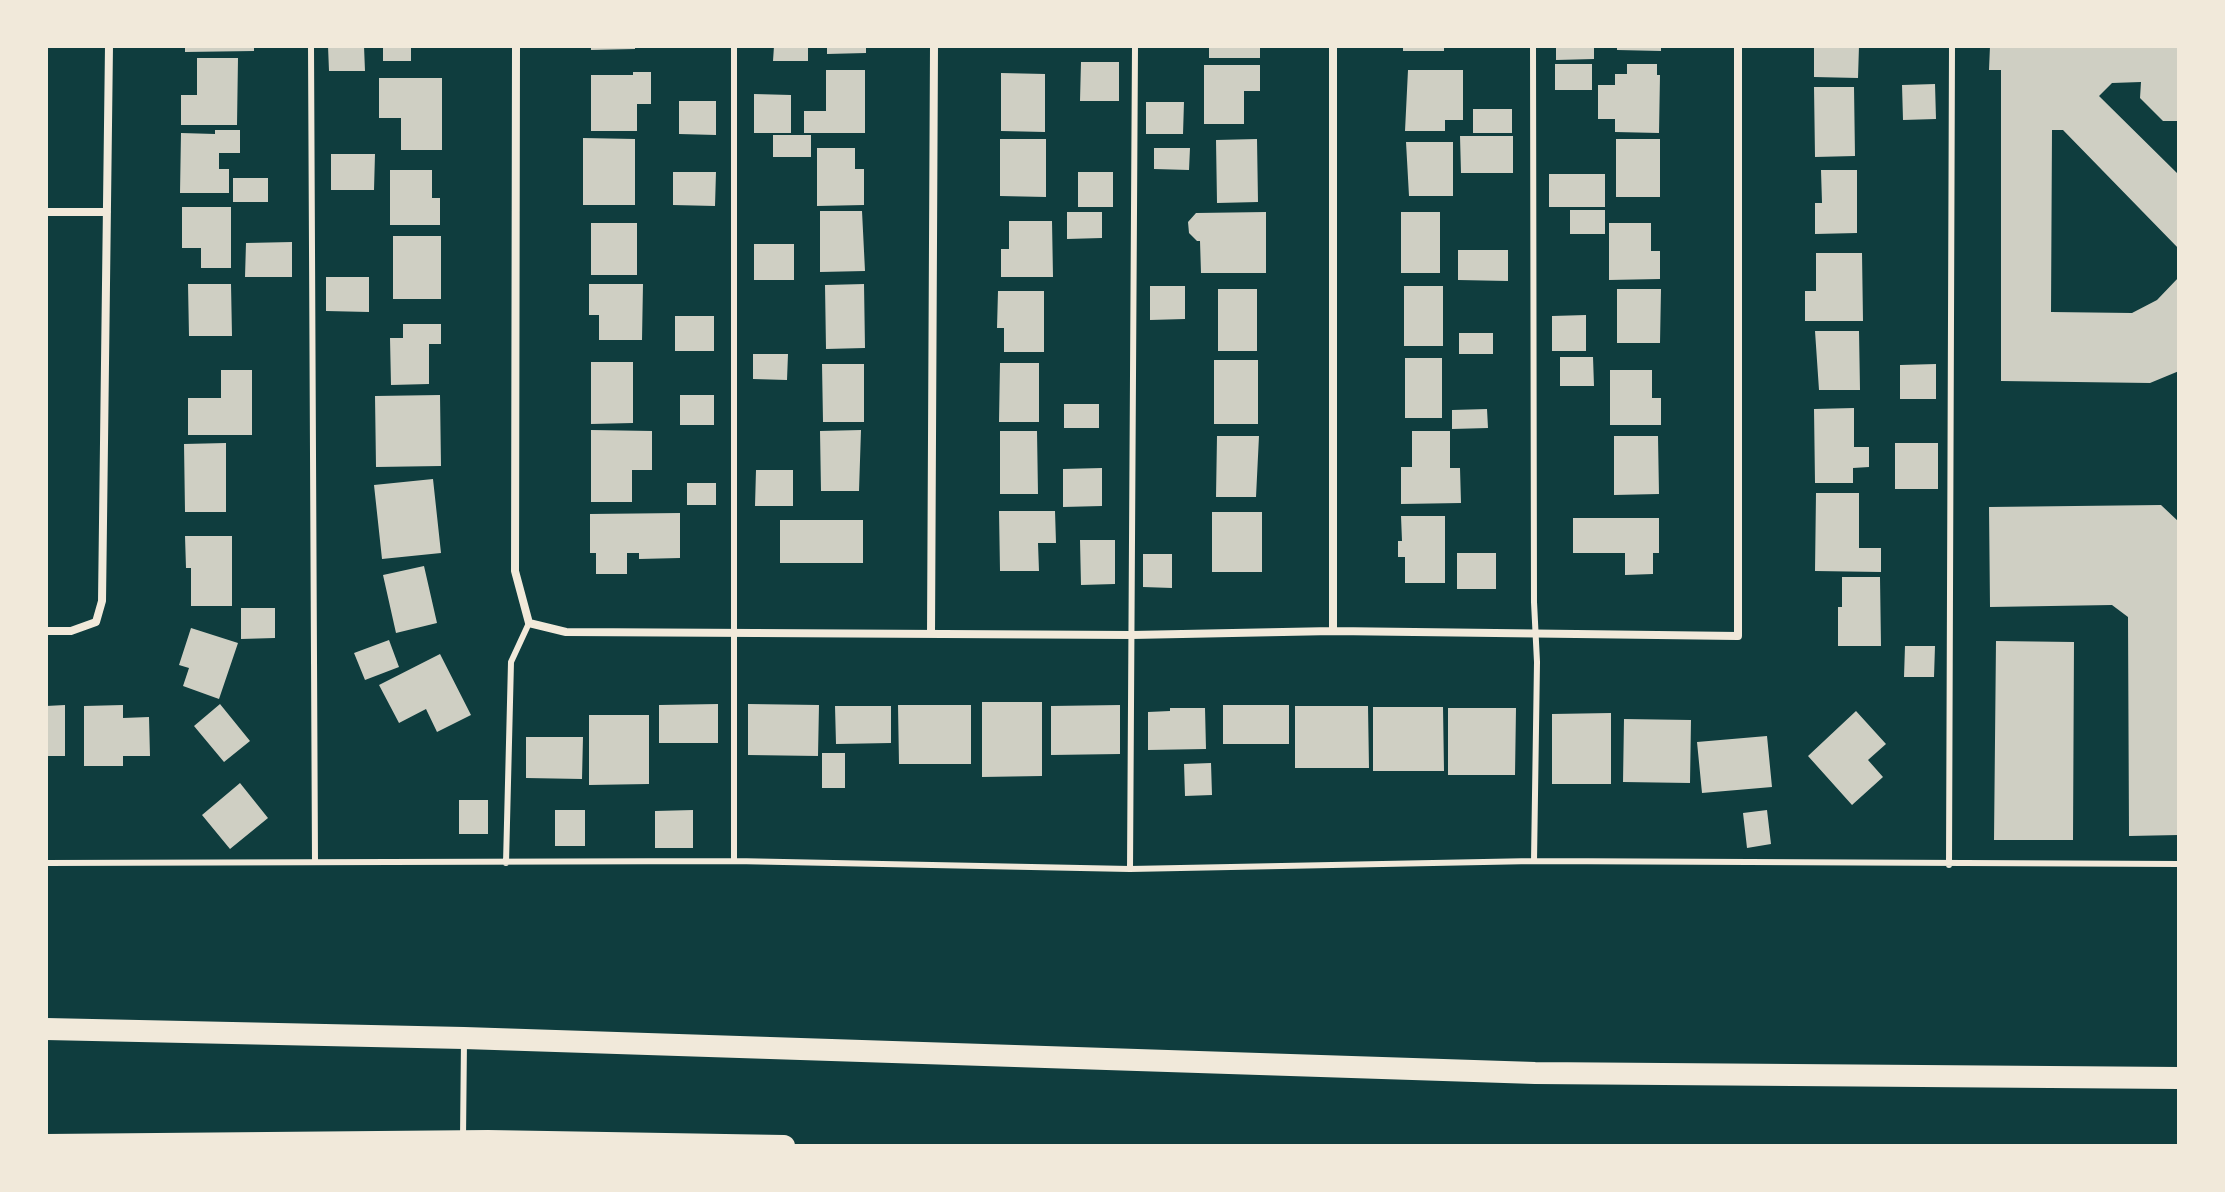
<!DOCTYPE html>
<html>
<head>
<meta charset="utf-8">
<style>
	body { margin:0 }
	#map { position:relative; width:2225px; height:1192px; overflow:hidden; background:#0f3d3e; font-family:"PT Sans Narrow",sans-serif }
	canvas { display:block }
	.frame { position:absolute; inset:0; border:48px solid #f1e9da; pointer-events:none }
</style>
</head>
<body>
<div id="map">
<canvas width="2225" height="1192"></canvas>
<div class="frame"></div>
</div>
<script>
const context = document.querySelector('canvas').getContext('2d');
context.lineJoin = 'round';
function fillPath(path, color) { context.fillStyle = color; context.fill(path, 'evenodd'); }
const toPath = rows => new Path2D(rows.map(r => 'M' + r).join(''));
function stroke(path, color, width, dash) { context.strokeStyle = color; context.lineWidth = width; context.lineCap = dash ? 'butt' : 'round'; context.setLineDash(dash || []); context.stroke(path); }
const building = toPath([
	[185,46,254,46,254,51,185,52],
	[328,46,364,46,365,71,329,71],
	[383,46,411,46,411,61,383,61],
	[591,46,635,46,635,49,591,50],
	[774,46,808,46,808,61,773,61],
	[827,46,866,46,866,53,827,54],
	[1209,46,1260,46,1260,58,1209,58],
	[1403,46,1444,46,1444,51,1403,51],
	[1556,46,1594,46,1594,59,1556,60],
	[1617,46,1661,46,1661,51,1617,50],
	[1814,46,1859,46,1858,78,1814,77],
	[1990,46,2179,46,2179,121,2163,121,2140,98,2141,82,2112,83,2099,96,2179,175,2179,249,2063,130,2052,130,2051,312,2132,313,2157,300,2179,277,2179,371,2150,383,2001,381,2001,70,1989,70],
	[197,58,238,58,237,125,181,125,181,95,197,95],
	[1081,62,1119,62,1119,101,1080,101],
	[1555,64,1592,64,1592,90,1555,90],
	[1627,64,1657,64,1657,75,1660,75,1659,133,1615,132,1615,119,1598,119,1598,85,1615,85,1615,74,1627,74],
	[1204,65,1260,65,1260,91,1244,91,1244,124,1204,124],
	[826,70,865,70,865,133,804,133,804,111,826,111],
	[1408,70,1463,70,1463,120,1445,120,1445,131,1405,131],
	[633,72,651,72,651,104,637,104,637,131,591,131,591,75,633,75],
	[1001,73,1045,74,1045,132,1001,131],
	[379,78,442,78,442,150,401,150,401,118,379,118],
	[1935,84,1936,119,1903,120,1902,85],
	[1814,87,1854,87,1855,156,1815,157],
	[754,94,791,95,791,133,754,133],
	[679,101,716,101,716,135,679,134],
	[1146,102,1184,102,1183,134,1146,134],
	[1473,109,1512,109,1512,133,1473,133],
	[215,130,240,130,240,153,219,153,219,169,229,169,229,193,180,193,181,133,215,134],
	[773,135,811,135,811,157,773,157],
	[1460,136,1513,136,1513,173,1461,173],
	[583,138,635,139,635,205,583,205],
	[1000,139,1046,139,1046,197,1000,196],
	[1257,139,1258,202,1217,203,1216,140],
	[1616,139,1660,139,1660,197,1616,197],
	[1406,142,1453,142,1453,196,1409,196],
	[817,148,855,148,855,169,864,169,864,205,817,206],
	[1154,148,1190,148,1189,170,1154,169],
	[331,154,375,154,374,190,331,190],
	[390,170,432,170,432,198,440,198,440,225,390,225],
	[1821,170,1857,170,1857,233,1815,234,1815,203,1822,203],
	[673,172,716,172,715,206,673,205],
	[1078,172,1113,172,1113,207,1078,207],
	[1549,174,1605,174,1605,207,1549,207],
	[233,178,268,178,268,202,233,202],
	[182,207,231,207,231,268,201,268,201,248,182,248],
	[1570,210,1605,210,1605,234,1570,234],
	[820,211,862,211,865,271,820,272],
	[1067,212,1102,212,1102,238,1067,239],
	[1266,212,1266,273,1201,273,1200,241,1197,241,1189,233,1188,222,1196,213],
	[1401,212,1440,212,1440,273,1401,273],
	[1009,221,1052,221,1053,277,1001,277,1001,249,1009,249],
	[591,223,637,223,637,275,591,275],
	[1609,223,1651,223,1651,251,1660,251,1660,279,1609,280],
	[393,236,441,236,441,299,393,299],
	[292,242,292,277,245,277,246,243],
	[754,244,794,244,794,280,754,280],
	[1458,250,1508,250,1508,281,1458,280],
	[1816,253,1862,253,1863,321,1805,321,1805,291,1816,291],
	[326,277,369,277,369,312,326,311],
	[188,284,231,284,232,336,189,336],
	[589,284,643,284,642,340,599,340,599,315,589,315],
	[864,284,865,348,826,349,825,285],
	[1150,286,1185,286,1185,319,1150,320],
	[1404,286,1443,286,1443,346,1404,346],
	[1218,289,1257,289,1257,351,1218,351],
	[1617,289,1661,289,1660,343,1617,343],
	[998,291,1044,291,1044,352,1004,352,1004,328,997,328],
	[1586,315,1586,351,1552,351,1552,316],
	[675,316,714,316,714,351,675,351],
	[403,324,441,324,441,344,429,344,429,384,391,385,390,338,403,338],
	[1815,331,1859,331,1860,390,1819,390],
	[1459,333,1493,333,1493,354,1459,354],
	[753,354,788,354,787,380,753,379],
	[1560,357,1593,357,1594,386,1560,386],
	[1405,358,1442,358,1442,418,1405,418],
	[1214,360,1258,360,1258,424,1214,424],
	[591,362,633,362,633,423,591,424],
	[1000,363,1039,363,1039,422,999,422],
	[822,364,864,364,864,422,823,422],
	[1936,364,1936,399,1900,399,1900,365],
	[221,370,252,370,252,435,188,435,188,398,221,398],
	[1610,370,1652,370,1652,398,1661,398,1661,425,1610,425],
	[440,395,441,466,376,467,375,396],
	[680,395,714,395,714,425,680,425],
	[1064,404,1099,404,1099,428,1064,428],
	[1854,408,1854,447,1869,447,1869,467,1853,468,1853,483,1815,483,1814,409],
	[1487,409,1488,428,1452,429,1452,410],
	[591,430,652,431,652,470,632,470,632,502,591,502],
	[861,430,859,491,821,491,820,431],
	[1000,431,1037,431,1038,494,1000,494],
	[1412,431,1450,431,1450,468,1460,468,1461,503,1401,504,1401,467,1412,467],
	[1217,436,1259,436,1256,497,1216,497],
	[1614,436,1658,436,1659,494,1614,495],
	[226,443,226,512,185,512,184,444],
	[1895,443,1938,443,1938,489,1895,489],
	[1102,468,1102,506,1063,507,1063,469],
	[756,470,793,470,793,506,755,506],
	[433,479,441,553,382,559,374,485],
	[687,483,716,483,716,505,687,505],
	[1816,493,1859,493,1859,548,1881,548,1881,572,1815,571],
	[2161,505,2179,522,2179,835,2129,836,2128,617,2112,605,1990,607,1989,507],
	[999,511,1055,511,1056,543,1038,543,1039,571,1000,571],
	[1212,512,1262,512,1262,572,1212,572],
	[680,513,680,558,639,559,639,553,627,553,627,574,596,574,596,553,590,553,590,514],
	[1401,516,1445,516,1445,583,1405,583,1405,557,1398,557,1398,541,1402,541],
	[1573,518,1659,518,1659,553,1653,553,1653,574,1625,575,1625,553,1573,553],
	[780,520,863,520,863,563,780,563],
	[185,536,232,536,232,606,191,606,191,568,186,568],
	[1080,540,1115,540,1115,584,1081,585],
	[1457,553,1496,553,1496,589,1457,589],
	[1143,554,1172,554,1172,588,1143,587],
	[424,566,437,623,396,633,383,575],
	[1842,577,1880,577,1881,646,1838,646,1838,607,1842,607],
	[241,608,275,608,275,638,241,639],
	[191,628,238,643,219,699,183,686,189,668,179,665],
	[389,640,399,667,365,680,354,653],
	[1996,641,2074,642,2073,840,1994,840],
	[1905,646,1935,646,1934,677,1904,677],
	[440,654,471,715,437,732,426,709,399,723,379,685],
	[982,702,1042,702,1042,776,982,777],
	[220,704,250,741,224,762,194,726],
	[718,704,718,743,659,743,659,705],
	[748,704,819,705,818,756,748,755],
	[65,705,65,756,46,756,46,706],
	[123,705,123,718,149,717,150,756,123,756,123,766,84,766,84,706],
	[898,705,971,705,971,764,899,764],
	[1120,705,1120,754,1051,755,1051,706],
	[1223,705,1289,705,1289,744,1223,744],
	[835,706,891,706,891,743,836,744],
	[1295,706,1368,706,1369,768,1295,768],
	[1373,707,1443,707,1444,771,1373,771],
	[1170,708,1205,708,1206,749,1148,750,1148,712,1170,711],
	[1448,708,1516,708,1515,775,1448,775],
	[1856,711,1886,744,1868,760,1883,777,1852,805,1808,756],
	[1611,713,1611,784,1552,784,1552,714],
	[589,715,649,715,649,784,589,785],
	[1624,719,1691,720,1690,783,1623,782],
	[1767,736,1772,787,1702,793,1697,742],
	[526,737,583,737,582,779,526,778],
	[822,753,845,753,845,788,822,788],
	[1211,763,1212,795,1185,796,1184,764],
	[240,783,268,818,230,849,202,815],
	[459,800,488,800,488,834,459,834],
	[555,810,585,810,585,846,555,846],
	[693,810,693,848,655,848,655,811],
	[1767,810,1771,844,1747,848,1743,813]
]);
const service = toPath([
	[311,46,315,861],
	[1533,46,1534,602,1537,662,1534,861],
	[734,861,734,46],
	[46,863,734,861,1130,869,1534,861,2179,864],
	[506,863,511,662,529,623],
	[1949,865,1952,46],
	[1130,869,1135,46],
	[463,1138,464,1041]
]);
const minor = toPath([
	[516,46,515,571,529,623,566,632,1132,635,1333,631,1738,636,1738,46],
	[1333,46,1333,631],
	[46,212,107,212],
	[46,631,71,631,96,622,102,601,109,46],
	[931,634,934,46]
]);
const motorway = toPath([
	[46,1029,464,1038,1535,1073,2179,1078],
	[46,1145,488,1141,784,1146]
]);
fillPath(building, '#cfcfc3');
stroke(service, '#f1e9da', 6);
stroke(minor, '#f1e9da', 8);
stroke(motorway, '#f1e9da', 22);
</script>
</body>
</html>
